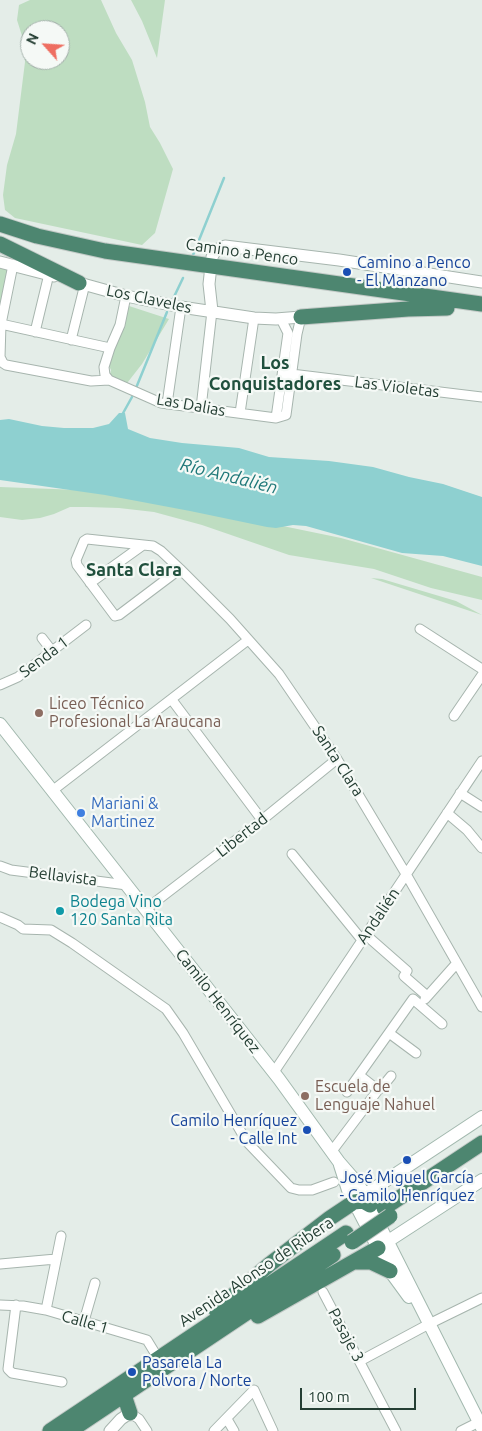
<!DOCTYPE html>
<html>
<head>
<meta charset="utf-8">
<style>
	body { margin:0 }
	#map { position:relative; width:482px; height:1431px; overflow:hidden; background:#e4ede8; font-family:Ubuntu,sans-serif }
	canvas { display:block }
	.north { position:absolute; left:20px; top:20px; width:50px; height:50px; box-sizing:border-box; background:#f5f9f6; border:1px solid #a1aea8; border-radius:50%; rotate:296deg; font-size:14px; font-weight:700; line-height:20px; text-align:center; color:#243e33 }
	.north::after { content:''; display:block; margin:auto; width:18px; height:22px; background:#ee6e61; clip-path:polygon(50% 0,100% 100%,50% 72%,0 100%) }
	.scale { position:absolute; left:300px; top:1388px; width:116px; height:22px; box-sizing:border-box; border:2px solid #243e33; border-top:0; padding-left:6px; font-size:15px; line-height:18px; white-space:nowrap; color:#243e33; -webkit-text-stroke:4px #f5f9f6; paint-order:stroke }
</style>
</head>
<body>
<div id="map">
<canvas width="482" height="1431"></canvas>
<div class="north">N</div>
<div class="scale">100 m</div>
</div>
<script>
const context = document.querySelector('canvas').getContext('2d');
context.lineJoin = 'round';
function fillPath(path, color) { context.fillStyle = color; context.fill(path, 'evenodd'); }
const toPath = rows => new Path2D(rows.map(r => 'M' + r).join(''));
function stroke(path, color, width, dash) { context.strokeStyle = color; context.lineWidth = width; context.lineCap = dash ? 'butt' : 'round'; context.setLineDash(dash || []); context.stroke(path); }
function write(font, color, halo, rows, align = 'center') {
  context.font = font + ' Ubuntu,sans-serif'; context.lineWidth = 4.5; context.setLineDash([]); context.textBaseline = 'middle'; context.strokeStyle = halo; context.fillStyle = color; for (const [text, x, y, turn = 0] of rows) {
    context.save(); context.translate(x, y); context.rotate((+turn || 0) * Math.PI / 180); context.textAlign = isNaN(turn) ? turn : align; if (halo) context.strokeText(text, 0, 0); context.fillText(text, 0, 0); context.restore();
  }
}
const green = toPath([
	[30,0,101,0,116,33,132,60,145,102,150,127,160,143,173,169,155,233,142,245,15,218,5,210,3,195,7,165,16,134,25,62,23,39,17,20,19,5],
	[30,30,60,30,60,60,30,60],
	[131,0,165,0,157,58,142,21],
	[0,266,9,268,0,313],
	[129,306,169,319,142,364,124,387,109,380,111,370,109,366],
	[0,487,80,490,239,517,341,538,482,577,482,600,431,588,374,569,289,555,202,525,154,512,119,508,87,507,70,507,54,514,40,518,22,520,0,517],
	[371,578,382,579,456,601,482,615]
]);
const water = toPath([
	[119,413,125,413,128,429,150,438,182,443,239,448,269,457,329,461,373,467,409,477,443,484,482,497,482,566,443,556,402,553,306,526,293,525,276,528,267,527,190,511,105,495,0,480,0,420,9,419,42,426,64,428,93,428,109,424]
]);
const stream = toPath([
	[193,255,224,178],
	[172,301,183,278],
	[136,388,167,312],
	[122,415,132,397]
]);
const minor = toPath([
	[13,265,1,324,0,357,3,363,6,365,91,381,109,380],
	[126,296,120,325,110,348,104,367,105,375,109,380,161,403,276,418,286,415,297,334,301,317],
	[1,324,110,348],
	[35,332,49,274],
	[71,340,85,284],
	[283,373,482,397],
	[167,404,181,307],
	[201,408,212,311],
	[240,413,254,318],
	[276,418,288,333,281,319],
	[180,569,119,615,115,616,77,565,76,560,84,541,87,539,153,546,161,551,180,569,230,619,279,674,337,759,406,874,482,1007],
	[90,583,143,545],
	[420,629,482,669],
	[42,638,52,651],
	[0,685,18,677,86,625],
	[172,700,262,820],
	[454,716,482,675],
	[52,791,248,640],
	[460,793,482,807],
	[447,813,467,830,482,848],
	[292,854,362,940],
	[0,866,11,870,127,885],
	[146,909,262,820,337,759],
	[0,917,18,925,23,929,51,930,72,943,166,1009,183,1033,247,1142,291,1188,299,1190,312,1190,334,1182],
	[366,935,407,971,404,976,427,996],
	[425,999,457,963],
	[389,1033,416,1053],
	[274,1072,482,761],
	[378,1090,382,1087,391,1076],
	[347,1092,413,999,442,1024],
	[332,1151,378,1090,359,1075],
	[0,1264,56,1259],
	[323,1292,396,1431],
	[0,1305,23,1306,46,1310,147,1340,158,1358],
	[16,1305,8,1369,12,1373,62,1382],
	[46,1310,61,1236],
	[84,1321,95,1283],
	[360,1361,429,1324,482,1298],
	[130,1413,139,1419,147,1431],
	[227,1419,234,1431],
	[214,1431,254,1390,273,1431],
	[461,1431,479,1422]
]);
const tertiary = toPath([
	[0,262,54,276],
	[72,281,126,296,181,307,254,318,276,319,301,317],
	[212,311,209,284,212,257,216,250,225,246,339,260,482,282],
	[110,1431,121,1419,130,1413]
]);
const secondary = toPath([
	[0,724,279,1079,339,1162,359,1185,482,1428],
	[340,1165,348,1190,390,1271,409,1297],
	[358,1199,482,1117],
	[382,1245,482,1180]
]);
const trunk = toPath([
	[0,224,37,236,105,251,482,304],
	[0,244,79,283],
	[301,317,408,309,447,308],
	[384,1208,482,1143],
	[355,1262,371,1262,390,1271],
	[216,1310,270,1264,330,1218,354,1202,363,1201,370,1205],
	[258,1316,378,1248],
	[124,1395,130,1413],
	[50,1431,346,1233],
	[70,1431,333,1255]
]);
const trunkBridge = toPath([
	[352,1242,390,1216]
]);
const markers = [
	[347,272,5,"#1a4fb4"],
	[39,713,5,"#8d6e63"],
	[81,813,5,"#3f7fe0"],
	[60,911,5,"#0f9aa8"],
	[305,1096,5,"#8d6e63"],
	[307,1130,5,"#1a4fb4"],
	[407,1160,5,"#1a4fb4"],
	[132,1372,5,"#1a4fb4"]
];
const streetNames = [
	["Camino a Penco",242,252,8],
	["Los Claveles",149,299,12],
	["Las Violetas",397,387,7],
	["Las Dalias",191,405,10],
	["Senda 1",44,657,-37],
	["Santa Clara",338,761,57],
	["Libertad",242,835,-38],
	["Bellavista",63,876,7],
	["Andalién",378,916,-56],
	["Camilo Henríquez",218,1001,52],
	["Avenida Alonso de Ribera",256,1272,-34],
	["Calle 1",85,1322,16],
	["Pasaje 3",346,1335,62]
];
const transitNames = [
	["Camino a Penco",357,263],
	["- El Manzano",357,281],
	["Camilo Henríquez",297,1121,"right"],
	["- Calle Int",297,1139,"right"],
	["José Miguel García",407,1178,"center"],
	["- Camilo Henríquez",407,1196,"center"],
	["Pasarela La",142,1363],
	["Polvora / Norte",142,1381]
];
const educationNames = [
	["Liceo Técnico",49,704],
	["Profesional La Araucana",49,722],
	["Escuela de",315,1087],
	["Lenguaje Nahuel",315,1105]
];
const shopNames = [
	["Mariani &",91,804],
	["Martinez",91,822]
];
const cultureNames = [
	["Bodega Vino",70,902],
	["120 Santa Rita",70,920]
];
const neighbourhoodNames = [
	["Los",275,363],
	["Conquistadores",275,384],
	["Santa Clara",134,570]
];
const waterNames = [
	["Río Andalién",229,476,14]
];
fillPath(green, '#beddc1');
fillPath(water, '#8ed0d0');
stroke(stream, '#8ed0d0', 2.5);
stroke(minor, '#a7b5ae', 11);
stroke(tertiary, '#a7b5ae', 13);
stroke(secondary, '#a2b8ae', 14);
stroke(trunk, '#c2c9c6', 17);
stroke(minor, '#fff', 9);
stroke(tertiary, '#fff', 11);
stroke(secondary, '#fff', 12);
stroke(trunk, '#4d8670', 15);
stroke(trunkBridge, '#c2c9c6', 17, []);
stroke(trunkBridge, '#4d8670', 15);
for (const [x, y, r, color] of markers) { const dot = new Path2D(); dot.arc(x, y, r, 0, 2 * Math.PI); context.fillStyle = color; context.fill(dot); stroke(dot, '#f5f9f6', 2); }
write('16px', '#243e33', '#f5f9f6', streetNames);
write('16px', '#164399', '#f5f9f6', transitNames, 'left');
write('16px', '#785e54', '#f5f9f6', educationNames, 'left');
write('16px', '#366cbe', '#f5f9f6', shopNames, 'left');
write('16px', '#0d838f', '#f5f9f6', cultureNames, 'left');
write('bold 18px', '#20503d', '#f5f9f6', neighbourhoodNames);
write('italic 18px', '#1f7879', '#f5f9f6', waterNames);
</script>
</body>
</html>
